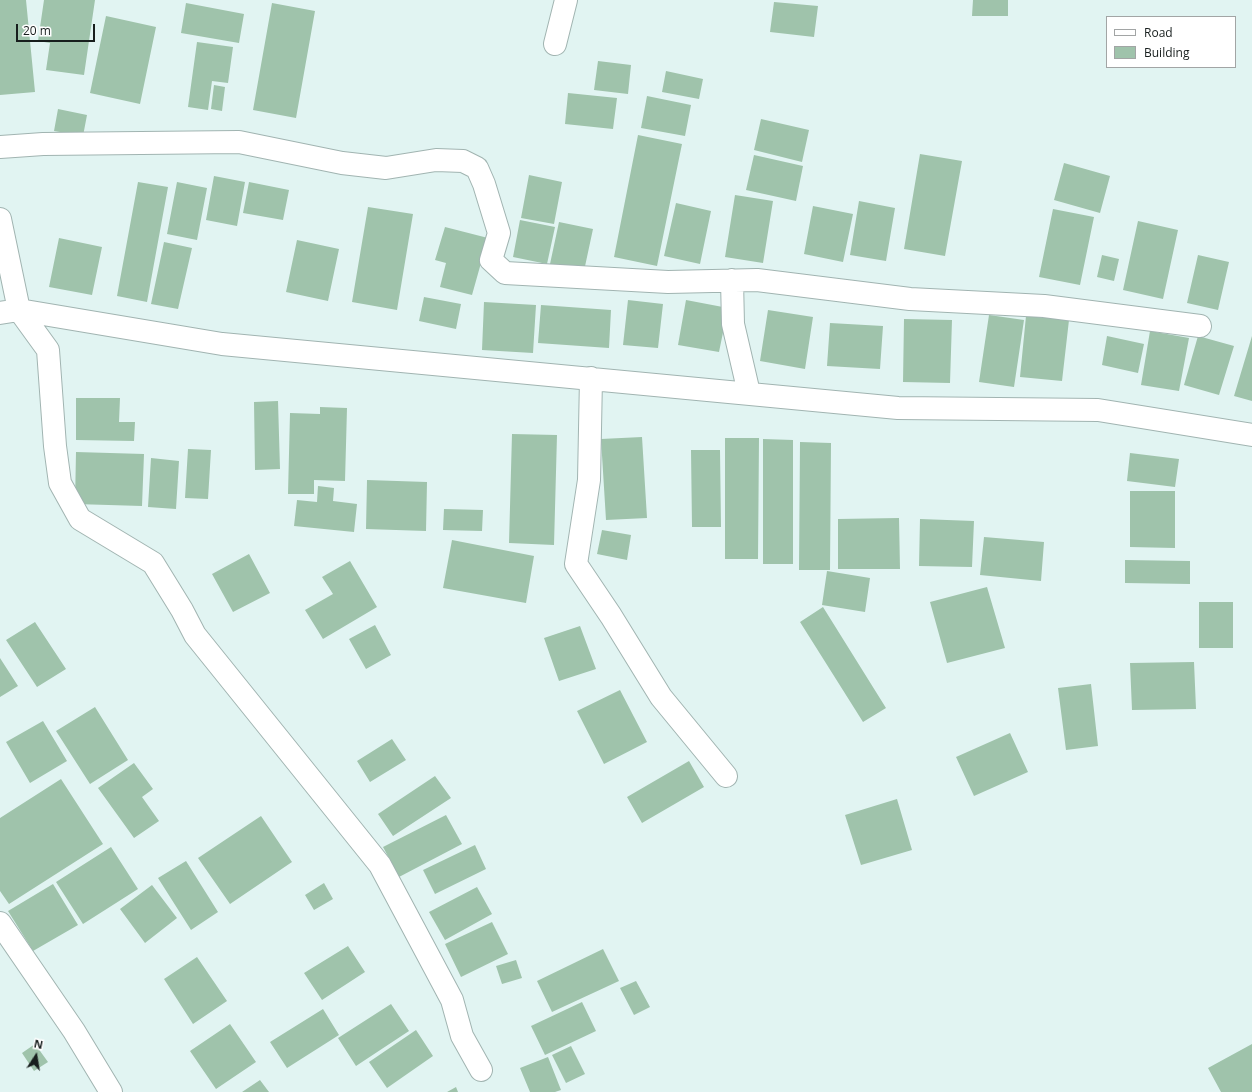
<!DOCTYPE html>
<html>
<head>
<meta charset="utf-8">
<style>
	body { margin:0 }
	#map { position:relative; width:1252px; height:1092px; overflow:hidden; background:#e1f4f2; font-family:"Open Sans",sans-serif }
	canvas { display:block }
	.legend { position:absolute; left:1106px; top:16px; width:130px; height:52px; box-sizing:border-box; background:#fff; border:1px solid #a2a5a5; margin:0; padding:5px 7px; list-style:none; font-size:12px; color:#171e1d }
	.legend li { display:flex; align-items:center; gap:8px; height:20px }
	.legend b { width:20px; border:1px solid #a2a5a5 }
	.north { position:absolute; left:16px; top:1036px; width:40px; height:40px; -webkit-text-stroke:3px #fff; paint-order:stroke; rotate:12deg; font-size:11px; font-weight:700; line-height:16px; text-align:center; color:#171e1d }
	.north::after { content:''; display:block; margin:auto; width:14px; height:18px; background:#171e1d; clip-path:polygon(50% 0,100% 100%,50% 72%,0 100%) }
	.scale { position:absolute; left:16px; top:24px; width:79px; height:18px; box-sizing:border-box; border:2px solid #171e1d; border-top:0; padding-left:5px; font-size:12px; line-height:14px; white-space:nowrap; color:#171e1d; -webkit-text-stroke:3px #fff; paint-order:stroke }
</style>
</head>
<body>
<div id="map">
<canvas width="1252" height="1092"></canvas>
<ul class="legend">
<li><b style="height:5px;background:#fff"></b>Road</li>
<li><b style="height:11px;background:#9fc3ab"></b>Building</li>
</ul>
<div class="north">N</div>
<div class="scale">20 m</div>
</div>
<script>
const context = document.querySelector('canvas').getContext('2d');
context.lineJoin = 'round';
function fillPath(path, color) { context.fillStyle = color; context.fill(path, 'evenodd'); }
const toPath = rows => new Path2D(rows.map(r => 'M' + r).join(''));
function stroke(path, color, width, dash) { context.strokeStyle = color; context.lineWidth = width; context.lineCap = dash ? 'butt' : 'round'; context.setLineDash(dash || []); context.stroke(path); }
const building = toPath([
	[0,0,26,0,35,92,0,95],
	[44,0,95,0,84,75,46,70,50,43,38,41],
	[973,0,1008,0,1008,16,972,16],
	[774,2,818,6,814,37,770,32],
	[186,3,244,14,239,43,181,33],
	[272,3,315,11,296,118,253,110],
	[106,16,156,27,140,104,90,93],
	[197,42,233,47,228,83,212,81,208,110,188,107],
	[598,61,631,65,628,94,594,90],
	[666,71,703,79,699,99,662,92],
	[214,85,225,87,222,111,211,109],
	[568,93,617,98,613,129,565,124],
	[647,96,691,105,685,136,641,128],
	[58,109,87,115,83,136,54,131],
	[761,119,809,130,802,162,754,150],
	[638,135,682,144,657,266,614,257],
	[920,154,962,161,945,256,904,249],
	[754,155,803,166,796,201,746,190],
	[1064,163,1110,176,1100,213,1054,200],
	[529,175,562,182,554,224,521,218],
	[214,176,245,182,237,226,206,220],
	[138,182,168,187,147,302,117,296],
	[177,182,207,188,197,240,167,234],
	[249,182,289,190,283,220,243,213],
	[735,195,773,201,763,263,725,257],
	[859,201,895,208,886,261,850,255],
	[676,203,711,211,700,264,664,256],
	[813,206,853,214,843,262,804,254],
	[368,207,413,214,397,310,352,302],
	[1053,209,1094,217,1080,285,1039,277],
	[520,220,555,227,547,264,513,257],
	[1138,221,1178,230,1163,299,1123,290],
	[559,222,593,229,584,271,550,264],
	[445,227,488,238,472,295,440,287,446,263,435,260],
	[59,238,102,247,92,295,49,287],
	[297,240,339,249,328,301,286,292],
	[164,242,192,248,178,309,151,304],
	[1102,255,1119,259,1114,281,1097,277],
	[1198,255,1229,262,1218,310,1187,303],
	[424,297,461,304,456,329,419,321],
	[628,300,663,304,658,348,623,345],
	[686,300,728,308,719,352,678,345],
	[484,302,536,305,533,353,482,350],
	[541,305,611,310,609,348,538,343],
	[768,310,813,317,805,369,760,361],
	[989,315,1024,320,1014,387,979,382],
	[1026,316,1069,320,1062,381,1020,377],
	[904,319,952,320,950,383,903,382],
	[830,323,883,326,880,369,827,366],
	[1150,331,1189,338,1179,391,1141,385],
	[1107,336,1144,344,1138,373,1102,365],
	[1198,336,1234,346,1219,395,1184,385],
	[1252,336,1252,401,1234,396],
	[76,398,120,398,119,422,135,422,134,441,76,440],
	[278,401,280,469,255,470,254,402],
	[320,407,347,408,345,481,314,480,314,494,288,494,290,413,320,414],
	[512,434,557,435,554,545,509,543],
	[642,437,647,518,606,520,601,439],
	[725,438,759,438,758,559,725,559],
	[763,439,793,440,793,564,763,564],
	[800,442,831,443,830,570,799,570],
	[188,449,211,450,208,499,185,498],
	[691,450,720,450,721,527,692,527],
	[76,452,144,454,142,506,75,504],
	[1130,453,1179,459,1175,487,1127,481],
	[151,458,179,461,176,509,148,507],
	[367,480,427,482,426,531,366,529],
	[318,486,334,488,333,501,357,504,354,532,294,526,297,500,317,502],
	[1130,491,1175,491,1175,548,1130,547],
	[444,509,483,510,482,531,443,530],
	[899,518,900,569,838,569,838,519],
	[920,519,974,521,972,567,919,566],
	[602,530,631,535,627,560,597,554],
	[984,537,1044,542,1041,581,980,575],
	[452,540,534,556,526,603,443,588],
	[249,554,270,593,233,612,212,574],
	[1125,560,1190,561,1190,584,1125,583],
	[350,561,377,607,323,639,305,610,333,594,322,577],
	[827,571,870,578,865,612,822,605],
	[987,587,1005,648,947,663,930,602],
	[1199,602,1233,602,1233,648,1199,648],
	[823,607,886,708,863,722,800,622],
	[35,622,66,669,37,687,6,640],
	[375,625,391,655,366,669,349,639],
	[580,626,596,669,559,681,544,638],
	[0,658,18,686,0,697],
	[1194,662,1196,709,1132,710,1130,663],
	[1091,684,1098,746,1066,750,1058,688],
	[620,690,647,742,604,764,577,711],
	[95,707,128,760,90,784,56,731],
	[43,721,67,761,30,783,6,742],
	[1010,733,1028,772,974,796,956,757],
	[392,739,406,760,370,782,357,761],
	[689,761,704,787,642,823,627,797],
	[134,763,153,789,142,797,159,821,134,838,98,788],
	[435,776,451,798,393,836,378,814],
	[61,779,103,844,9,904,0,891,0,818],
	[897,799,912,850,861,865,845,815],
	[446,815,462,844,399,877,383,847],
	[261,816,292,862,230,904,198,858],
	[475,845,486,869,435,894,423,870],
	[111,847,138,889,83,924,56,882],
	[186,861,218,912,191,930,158,878],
	[324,883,333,899,314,910,305,895],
	[53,884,78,925,33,951,8,911],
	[152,885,177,918,145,943,120,909],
	[477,887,492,914,445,940,429,912],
	[492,922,508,954,461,977,445,944],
	[348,946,365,972,322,1000,304,973],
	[603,949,619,981,552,1012,537,981],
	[197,957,227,1001,193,1024,164,979],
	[516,960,522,978,502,984,496,966],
	[636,981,650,1007,634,1015,620,988],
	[582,1002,596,1031,545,1055,531,1026],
	[391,1004,409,1031,356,1066,338,1038],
	[323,1009,339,1035,287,1068,270,1042],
	[230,1024,256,1062,216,1089,190,1051],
	[416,1030,433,1056,387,1088,369,1062],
	[35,1044,48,1062,34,1071,22,1053],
	[1252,1044,1252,1092,1221,1092,1208,1068],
	[571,1046,585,1074,566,1083,552,1055],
	[548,1057,561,1090,555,1092,530,1092,520,1068],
	[260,1080,269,1092,242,1092],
	[456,1087,458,1092,447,1092]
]);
const street = toPath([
	[555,44,566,0],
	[0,147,43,144,239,142,342,163,386,168,436,160,463,161,477,168,484,184,499,233,491,260,505,273,668,282,757,280,910,299,1044,306,1200,326],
	[0,219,19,310,48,350,55,446,60,483,80,519,153,563,182,610,195,635,380,865,452,1000,462,1036,481,1070],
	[732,280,733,324,749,393],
	[0,313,19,310,222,344,898,408,1098,410,1252,435],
	[591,378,589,480,576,564,611,616,661,697,726,776],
	[0,923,74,1031,111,1092]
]);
fillPath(building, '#9fc3ab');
stroke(street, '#a1b4b1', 24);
stroke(street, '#fff', 22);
</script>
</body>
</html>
